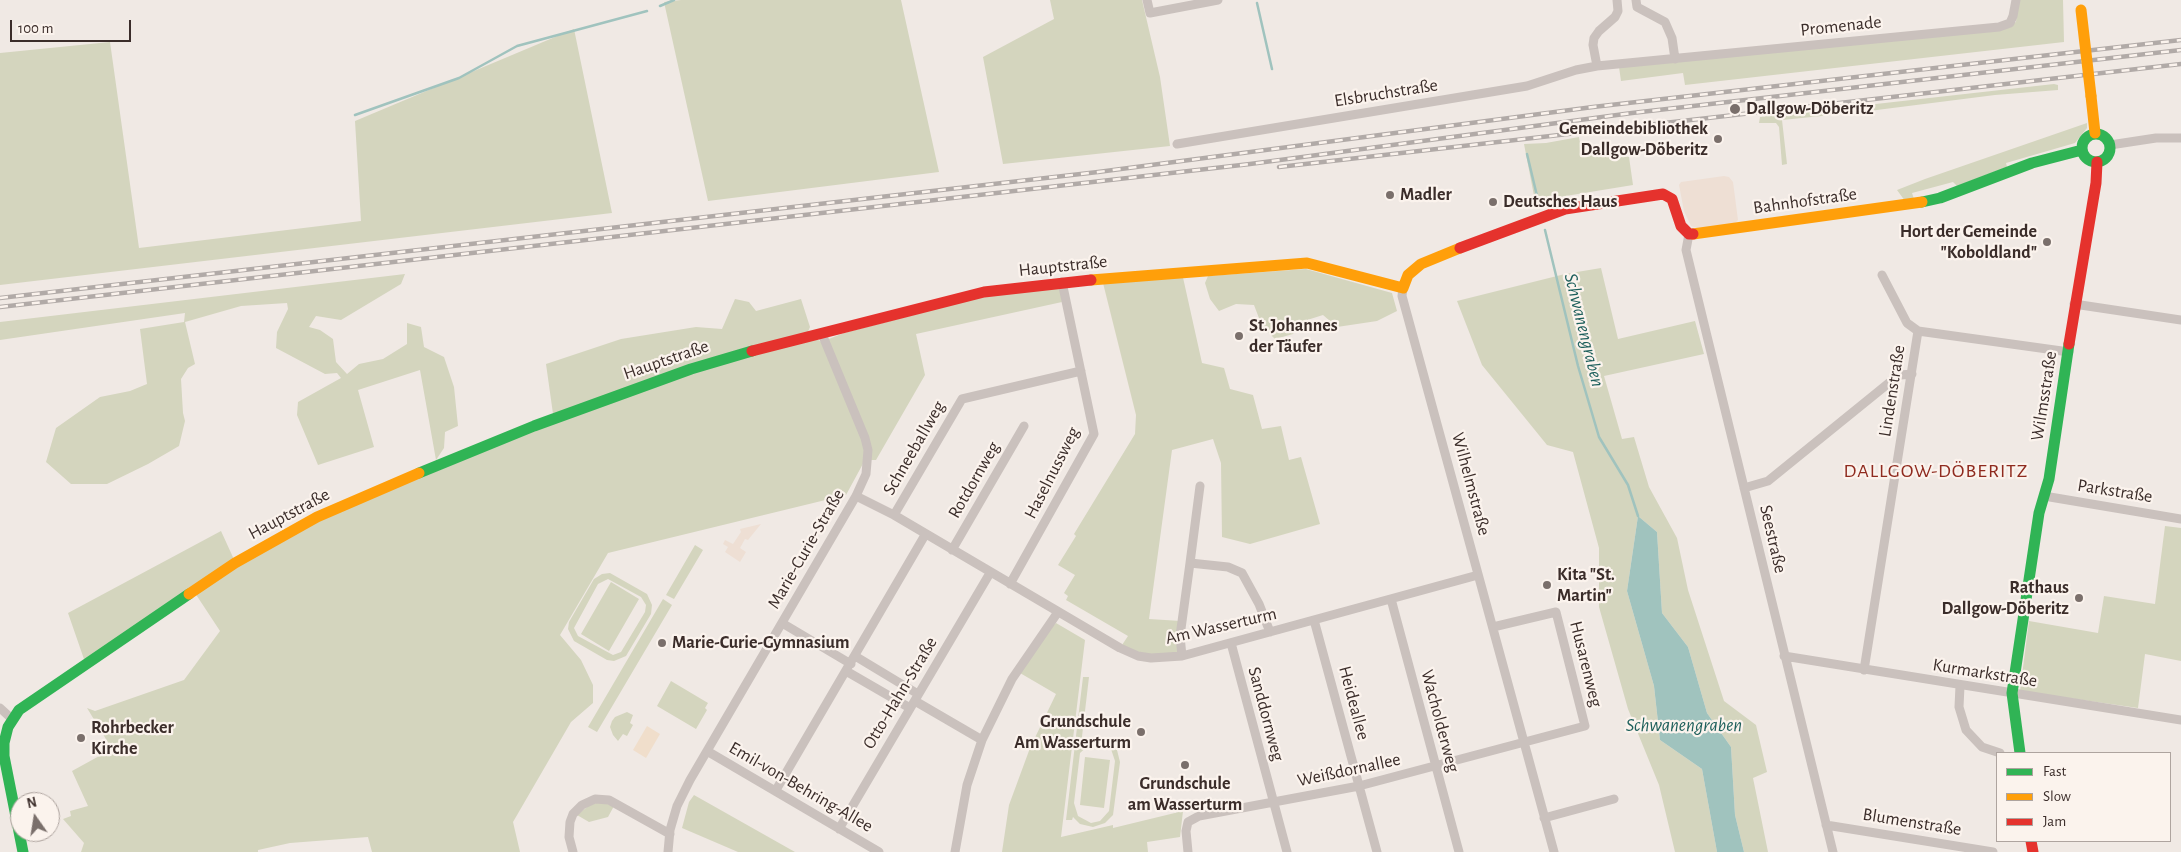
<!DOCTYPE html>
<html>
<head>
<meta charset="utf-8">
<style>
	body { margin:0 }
	#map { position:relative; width:2181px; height:852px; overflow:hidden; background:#f0e9e4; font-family:"Alegreya Sans",sans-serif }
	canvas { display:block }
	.legend { position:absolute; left:1996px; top:752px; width:175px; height:90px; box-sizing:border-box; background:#fbf3ed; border:1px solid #aea49f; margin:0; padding:6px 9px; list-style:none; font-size:15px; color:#3b2d2a }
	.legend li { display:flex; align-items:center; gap:10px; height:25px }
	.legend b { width:25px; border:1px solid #aea49f }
	.north { position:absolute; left:10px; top:792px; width:50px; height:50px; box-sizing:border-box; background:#fbf3ed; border:1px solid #aea49f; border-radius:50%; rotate:347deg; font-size:14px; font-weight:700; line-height:20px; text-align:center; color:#3b2d2a }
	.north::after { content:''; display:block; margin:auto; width:18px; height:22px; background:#7a6f6b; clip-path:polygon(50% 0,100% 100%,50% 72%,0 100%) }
	.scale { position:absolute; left:10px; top:20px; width:121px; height:22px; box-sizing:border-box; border:2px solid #3b2d2a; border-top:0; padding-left:6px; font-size:15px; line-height:18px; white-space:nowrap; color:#3b2d2a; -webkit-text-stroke:4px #fbf3ed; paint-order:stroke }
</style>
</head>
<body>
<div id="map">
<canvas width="2181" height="852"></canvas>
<ul class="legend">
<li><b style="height:6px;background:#30b455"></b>Fast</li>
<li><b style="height:6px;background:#ff9f0a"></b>Slow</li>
<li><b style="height:6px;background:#e5322d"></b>Jam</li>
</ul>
<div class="north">N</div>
<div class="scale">100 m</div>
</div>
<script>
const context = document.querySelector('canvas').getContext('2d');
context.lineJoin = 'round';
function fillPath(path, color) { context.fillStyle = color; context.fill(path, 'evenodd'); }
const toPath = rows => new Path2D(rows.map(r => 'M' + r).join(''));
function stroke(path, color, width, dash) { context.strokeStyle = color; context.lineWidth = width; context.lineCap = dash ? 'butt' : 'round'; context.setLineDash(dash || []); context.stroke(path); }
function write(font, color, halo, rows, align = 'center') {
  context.font = font + ' "Alegreya Sans",sans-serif'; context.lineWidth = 4.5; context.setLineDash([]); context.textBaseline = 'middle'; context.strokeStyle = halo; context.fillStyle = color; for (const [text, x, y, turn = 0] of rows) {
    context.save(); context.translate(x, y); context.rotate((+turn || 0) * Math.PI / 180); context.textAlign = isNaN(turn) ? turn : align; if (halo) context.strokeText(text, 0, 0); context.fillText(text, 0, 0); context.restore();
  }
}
const green = toPath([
	[681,0,901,0,939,172,708,201,664,2],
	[1050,0,1142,0,1160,77,1170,146,1003,164,983,57,1054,19],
	[2018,0,2063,0,2064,42,1685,85,1683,73,1621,81,1619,67,2002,28,2016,22],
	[574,29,612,213,0,285,0,53,110,42,139,248,361,221,355,121],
	[2054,84,2058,85,2058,90,1995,95,1861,112,1782,120,1787,164,1782,165,1779,127,1776,123,1759,123,1760,117],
	[2087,123,2087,128,2075,143,2006,163,2007,167,1957,186,1953,182,1912,193,1914,199,1905,201,1897,190,1925,179],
	[1579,137,1581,149,1629,157,1633,185,1535,201,1524,144,1546,143],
	[1601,268,1618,339,1695,321,1704,354,1604,376,1622,439,1634,437,1649,487,1677,538,1688,590,1724,701,1756,725,1767,772,1753,778,1768,852,1744,852,1735,815,1731,747,1707,713,1688,647,1662,613,1657,532,1638,516,1627,591,1654,686,1660,740,1702,769,1717,852,1675,852,1659,785,1628,709,1599,607,1599,548,1573,452,1547,445,1482,365,1457,301,1565,274],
	[1306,269,1392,293,1397,311,1377,321,1337,327,1323,315,1304,321,1293,334,1275,339,1262,326,1254,305,1236,304,1219,311,1210,299,1205,283,1208,276],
	[1182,273,1202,363,1224,368,1230,389,1253,395,1262,429,1281,426,1289,460,1301,457,1320,524,1250,544,1222,537,1221,463,1213,439,1172,450,1149,619,1181,621,1182,656,1151,658,1120,648,1128,636,1066,600,1068,596,1064,593,1075,575,1058,565,1076,536,1074,534,1135,434,1136,415,1102,279],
	[405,274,401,284,341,320,316,316,309,327,320,330,333,339,336,362,347,374,359,364,383,359,407,344,407,323,421,327,424,347,444,357,454,387,458,426,445,432,444,448,436,460,420,370,358,390,374,447,318,465,297,415,298,402,341,378,337,373,325,374,276,348,277,332,288,309,287,303,241,306,185,322,195,364,188,368,181,379,183,413,185,421,179,446,148,464,107,484,71,484,46,462,56,428,100,397,130,391,147,384,140,329,184,322,185,313,0,340,0,322],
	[1060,288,1062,302,916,334,925,375,876,460,865,460,846,495,608,553,560,635,581,660,593,685,593,703,571,722,513,822,520,852,372,852,368,837,290,843,258,850,258,852,81,852,84,843,63,819,71,816,70,811,88,806,72,771,112,749,87,708,95,711,184,680,220,631,193,590,85,662,68,613,221,531,237,566,316,521,554,421,546,364,621,339,696,327,722,329,735,299,749,302,756,311,801,299,810,327,804,341,817,339,821,342,844,333,986,296],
	[2165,526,2181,528,2181,661,2145,654,2138,708,2020,691,2029,621,2098,633,2104,596,2155,604],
	[695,545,703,550,674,599,666,595],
	[610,573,647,594,652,605,651,614,626,656,614,661,607,660,574,641,568,629,569,622,594,579,602,574],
	[608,579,641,597,646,605,645,612,621,652,613,655,578,636,574,628,598,584],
	[611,582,639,599,609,651,581,634],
	[663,599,672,605,597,732,588,727],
	[1056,623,1085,640,1061,837,1113,825,1113,828,1183,811,1180,837,1147,842,1148,852,1002,852,1009,805,1030,748,1056,694,1020,673,1048,631],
	[1083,677,1089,677,1081,745,1094,739,1107,741,1117,750,1120,762,1113,815,1105,823,1093,827,1080,824,1073,817,1072,820,1066,820],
	[1099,743,1111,749,1115,761,1109,811,1100,821,1091,823,1078,816,1074,803,1080,753,1090,744],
	[671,681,708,703,705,708,707,710,696,729,657,706],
	[627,712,633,715,630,723,633,725,627,736,623,734,618,741,613,735,610,727,612,721,615,717],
	[1085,757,1110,760,1104,808,1080,805],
	[694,795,795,852,738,852,682,828,689,802],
	[602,802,614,806,608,817,589,822,577,815,591,804]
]);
const sand = toPath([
	[647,726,660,734,646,758,633,750]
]);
const plaza = toPath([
	[1724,176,1729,177,1733,182,1738,220,1733,225,1700,229,1691,226,1684,211,1679,185,1681,182],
	[761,524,748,540,745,539,740,548,746,552,740,562,725,552,728,547,723,544,725,540,733,544,741,532,740,529]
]);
const water = toPath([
	[1638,516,1657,532,1662,613,1688,647,1707,713,1731,747,1735,815,1744,852,1717,852,1702,769,1660,740,1654,686,1627,591]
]);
const stream = toPath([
	[1257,3,1272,69],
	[660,6,674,0],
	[355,115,459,78,517,46,647,11],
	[1527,154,1538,200],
	[1545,230,1578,366,1599,437,1628,485,1638,516]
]);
const street = toPath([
	[1147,0,1150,13,1218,0],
	[1636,0,1637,7,1665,22,1672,38,1675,59],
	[1597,66,1593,45,1594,38,1599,31,1615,17,1618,11,1617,0],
	[1177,144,1527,86,1576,70,1597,66,1999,27,2010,23,2013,16,2016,0],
	[2110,145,2156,138,2181,138],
	[1689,234,1686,250,1833,852],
	[1882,275,1907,323,1918,331],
	[1403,288,1402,296,1554,852],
	[2074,304,2181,320],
	[1918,331,2069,352],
	[1744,488,1768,481,1895,378,1901,375,1912,374],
	[856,496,894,515,1120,648,1138,656,1151,658,1182,656,1478,575],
	[2044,496,2181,519],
	[894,515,962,399,1081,371],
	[952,550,1024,426],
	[1190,563,1200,486],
	[1010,584,1094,434,1062,282],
	[1391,599,1459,852],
	[1314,620,1377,852],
	[782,623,851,664],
	[1231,643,1287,852],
	[855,656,918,694],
	[1182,656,1180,636,1190,563,1228,567,1242,573,1259,604,1270,632],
	[1784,656,2181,720],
	[1864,670,1918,331],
	[846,671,910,708],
	[1960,686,1959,707,1966,730,1982,747,2000,753],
	[915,701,982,740],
	[0,708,12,719],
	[707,751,879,852],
	[776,790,925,535],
	[1544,818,1614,799],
	[1826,825,1993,852],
	[839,829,990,573],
	[573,852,569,837,570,822,573,814,582,805,595,799,609,800,670,834],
	[668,852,670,830,677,806,690,780,856,496,866,474,868,450,865,438,822,334],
	[955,852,967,785,982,740,1012,679,1058,612],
	[1188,852,1186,831,1188,822,1199,816,1359,786,1585,726,1556,612,1493,627]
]);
const fast = toPath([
	'2082 148a14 14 0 1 1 28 0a14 14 0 1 1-28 0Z',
	[1922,202,1940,198,2032,163,2082,150],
	[419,473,534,426,691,369,752,351],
	[2020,753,2012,693,2039,513,2049,479,2069,344],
	[23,852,4,756,4,743,8,727,19,710,189,594]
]);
const slow = toPath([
	[2091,96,2095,133],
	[1693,234,1922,202],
	[1091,280,1307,263,1403,288,1408,275,1421,264,1460,248],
	[189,594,235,563,317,517,419,473]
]);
const jam = toPath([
	[1460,248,1565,209,1663,194,1672,199,1681,226,1689,234,1693,234],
	[2069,344,2096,183,2097,162],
	[752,351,984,292,1091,280],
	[2031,841,2033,852]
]);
const rail = toPath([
	[1279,167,2181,64],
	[0,298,1098,172,1593,107,2181,40],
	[0,307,1250,164,1632,113,2181,50]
]);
const slowBridge = toPath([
	[2081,10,2091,96]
]);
const markers = [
	[1735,109,6,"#7a6f6b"],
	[1718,139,5,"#7a6f6b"],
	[1390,195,5,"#7a6f6b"],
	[1493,202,5,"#7a6f6b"],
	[2047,242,5,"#7a6f6b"],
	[1239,336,5,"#7a6f6b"],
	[1547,585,5,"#7a6f6b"],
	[2079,598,5,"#7a6f6b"],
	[662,643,5,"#7a6f6b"],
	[1141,732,5,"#7a6f6b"],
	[81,738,5,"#7a6f6b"],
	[1185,765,5,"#7a6f6b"]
];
const streetNames = [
	["Promenade",1841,26,-6],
	["Elsbruchstraße",1386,93,-9],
	["Bahnhofstraße",1805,201,-8],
	["Hauptstraße",1063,266,-6],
	["Hauptstraße",666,360,-19],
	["Lindenstraße",1892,391,-81],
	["Wilmsstraße",2044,396,-81],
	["Schneeballweg",914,448,-60],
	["Haselnussweg",1052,473,-63],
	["Rotdornweg",974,480,-60],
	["Wilhelmstraße",1471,484,75],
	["Parkstraße",2115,491,9],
	["Hauptstraße",289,514,-28],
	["Seestraße",1773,539,77],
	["Marie-Curie-Straße",806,549,-60],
	["Am Wasserturm",1221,626,-13],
	["Husarenweg",1586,664,76],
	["Kurmarkstraße",1985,673,9],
	["Otto-Hahn-Straße",900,693,-59],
	["Heideallee",1354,703,75],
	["Sanddornweg",1266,714,75],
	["Wacholderweg",1440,721,75],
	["Weißdornallee",1349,770,-12],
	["Emil-von-Behring-Allee",801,787,30],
	["Blumenstraße",1912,822,9]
];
const poiNames = [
	["Dallgow-Döberitz",1746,109],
	["Gemeindebibliothek",1708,129,"right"],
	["Dallgow-Döberitz",1708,150,"right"],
	["Madler",1400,195],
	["Deutsches Haus",1503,202],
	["Hort der Gemeinde",2037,232,"right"],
	["\"Koboldland\"",2037,253,"right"],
	["St. Johannes",1249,326],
	["der Täufer",1249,347],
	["Kita \"St.",1557,575],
	["Martin\"",1557,596],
	["Rathaus",2069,588,"right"],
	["Dallgow-Döberitz",2069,609,"right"],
	["Marie-Curie-Gymnasium",672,643],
	["Grundschule",1131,722,"right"],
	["Am Wasserturm",1131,743,"right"],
	["Rohrbecker",91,728],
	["Kirche",91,749],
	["Grundschule",1185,784,"center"],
	["am Wasserturm",1185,805,"center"]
];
const waterNames = [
	["Schwanengraben",1584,330,76],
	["Schwanengraben",1684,725]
];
const quarterNames = [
	["DALLGOW-DÖBERITZ",1936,471]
];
fillPath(green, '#d4d5be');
fillPath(sand, '#f0decb');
fillPath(plaza, '#eedfd4');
fillPath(water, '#a0c3be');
stroke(stream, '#a0c3be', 2.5);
stroke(street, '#cac1bd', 9);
stroke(fast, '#30b455', 11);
stroke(slow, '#ff9f0a', 11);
stroke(jam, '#e5322d', 11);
stroke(rail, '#b1aaa7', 4.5);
stroke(rail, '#fbf3ed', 2.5, [8]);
stroke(slowBridge, '#ff9f0a', 11);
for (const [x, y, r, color] of markers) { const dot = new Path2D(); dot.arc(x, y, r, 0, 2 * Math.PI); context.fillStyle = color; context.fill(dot); stroke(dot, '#fbf3ed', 2); }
write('18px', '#3b2d2a', '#fbf3ed', streetNames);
write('bold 18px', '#3b2d2a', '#fbf3ed', poiNames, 'left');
write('italic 19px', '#1d5f5b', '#fbf3ed', waterNames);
context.letterSpacing = '1px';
write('20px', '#8f2b1f', '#fbf3ed', quarterNames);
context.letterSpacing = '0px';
</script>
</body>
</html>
